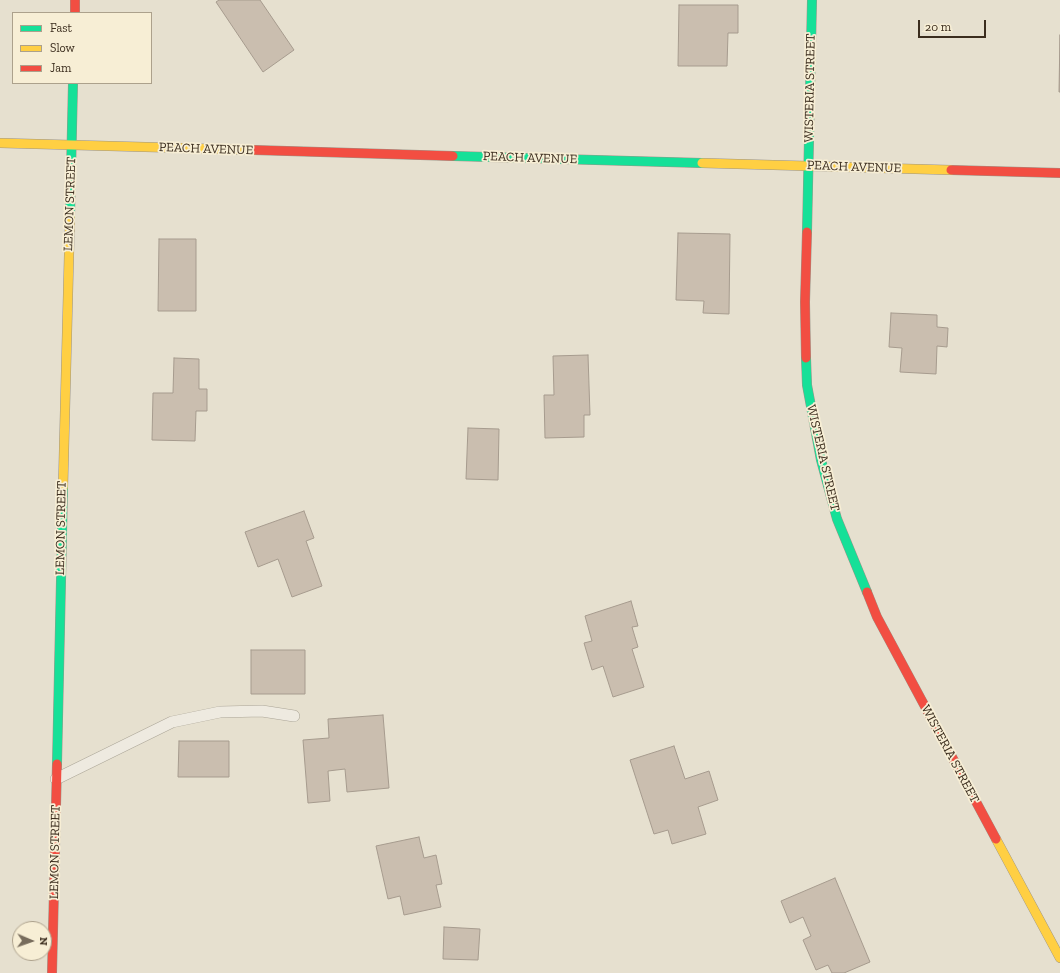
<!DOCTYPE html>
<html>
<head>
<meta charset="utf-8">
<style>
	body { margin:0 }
	#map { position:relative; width:1060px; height:973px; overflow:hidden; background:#e6e0cf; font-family:"Zilla Slab",serif }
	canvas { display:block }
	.legend { position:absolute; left:12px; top:12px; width:140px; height:72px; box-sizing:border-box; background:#f7eed5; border:1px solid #aca18c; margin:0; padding:5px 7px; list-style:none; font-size:12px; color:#3b2d1e }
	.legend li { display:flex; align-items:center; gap:8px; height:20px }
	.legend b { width:20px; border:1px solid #aca18c }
	.north { position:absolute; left:12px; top:921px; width:40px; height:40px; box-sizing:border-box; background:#f7eed5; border:1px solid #aca18c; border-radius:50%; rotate:92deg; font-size:11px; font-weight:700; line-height:16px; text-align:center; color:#3b2d1e }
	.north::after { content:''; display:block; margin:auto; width:14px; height:18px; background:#776c5c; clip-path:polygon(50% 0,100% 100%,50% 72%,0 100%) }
	.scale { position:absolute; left:918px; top:20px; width:68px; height:18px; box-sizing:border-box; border:2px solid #3b2d1e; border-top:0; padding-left:5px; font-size:12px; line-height:14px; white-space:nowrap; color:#3b2d1e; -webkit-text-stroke:3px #f7eed5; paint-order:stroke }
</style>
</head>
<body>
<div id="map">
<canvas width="1060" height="973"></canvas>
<ul class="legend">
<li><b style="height:5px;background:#16e098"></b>Fast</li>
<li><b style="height:5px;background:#ffcf43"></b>Slow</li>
<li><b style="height:5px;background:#f24e42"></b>Jam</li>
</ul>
<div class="north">N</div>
<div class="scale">20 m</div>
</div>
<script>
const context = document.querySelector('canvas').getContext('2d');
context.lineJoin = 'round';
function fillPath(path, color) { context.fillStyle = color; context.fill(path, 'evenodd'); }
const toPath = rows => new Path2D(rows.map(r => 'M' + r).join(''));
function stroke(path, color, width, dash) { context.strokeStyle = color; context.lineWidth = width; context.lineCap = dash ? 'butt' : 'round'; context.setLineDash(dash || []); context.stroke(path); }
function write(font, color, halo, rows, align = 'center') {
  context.font = font + ' "Zilla Slab",serif'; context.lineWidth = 3.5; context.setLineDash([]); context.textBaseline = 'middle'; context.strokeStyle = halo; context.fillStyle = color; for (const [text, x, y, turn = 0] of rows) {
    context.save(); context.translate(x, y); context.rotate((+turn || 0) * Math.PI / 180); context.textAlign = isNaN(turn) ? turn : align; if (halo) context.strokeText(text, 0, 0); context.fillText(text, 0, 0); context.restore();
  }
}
const building = toPath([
	[219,0,260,0,294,50,263,72,216,2,219,0],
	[679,5,738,5,738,33,728,33,727,66,678,66,679,5],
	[1060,35,1060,92,1059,92,1060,35],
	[678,233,730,234,729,314,703,313,704,301,676,300,678,233],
	[159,239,196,239,196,311,158,311,159,239],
	[891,313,937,315,937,327,948,328,947,347,937,346,936,374,900,372,902,348,889,347,891,313],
	[588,355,590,415,584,415,584,437,545,438,544,395,554,395,553,356,588,355],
	[174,358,199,359,199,389,207,389,207,411,196,411,195,441,152,440,153,393,173,393,174,358],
	[468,428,499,429,498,480,466,479,468,428],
	[304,511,314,538,306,541,322,586,292,597,278,559,258,567,245,532,304,511],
	[631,601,638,626,632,627,638,647,632,649,644,687,613,697,603,666,592,670,584,643,592,641,585,616,631,601],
	[251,650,305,650,305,694,251,694,251,650],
	[383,715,389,788,347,792,345,769,328,771,330,801,308,803,303,740,329,738,328,719,383,715],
	[179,741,229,741,229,777,178,777,179,741],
	[674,746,685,779,709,771,718,800,698,807,706,834,672,844,668,830,654,834,630,760,674,746],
	[419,837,424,858,436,855,442,884,436,885,441,907,404,915,400,896,388,899,376,846,419,837],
	[835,878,870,962,844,973,832,973,828,965,816,970,803,940,811,936,803,917,790,923,781,901,835,878],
	[444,927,480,929,478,960,443,959,444,927]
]);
const lane = toPath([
	[56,779,172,722,220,712,262,711,294,716]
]);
const fast = toPath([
	[453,156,702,163],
	[70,216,73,83],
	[807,232,812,0],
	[806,358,807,385,821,460,837,519,867,592],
	[57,764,63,488]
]);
const slow = toPath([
	[0,143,254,150],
	[702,163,951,170],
	[63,488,70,216],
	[996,839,1060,958]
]);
const jam = toPath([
	[75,0,75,13],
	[254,150,453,156],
	[951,170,1060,173],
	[806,358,805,302,807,232],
	[867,592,877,617,996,839],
	[52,973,57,764]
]);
const streetNames = [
	["WISTERIA STREET",810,88,-89],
	["PEACH AVENUE",206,149,2],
	["PEACH AVENUE",530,158,2],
	["PEACH AVENUE",854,167,2],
	["LEMON STREET",70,204,-88],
	["WISTERIA STREET",823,458,77],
	["LEMON STREET",61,528,-89],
	["WISTERIA STREET",950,754,62],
	["LEMON STREET",55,852,-89]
];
fillPath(building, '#cabeaf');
stroke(building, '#a69b8e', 1);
stroke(lane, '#aba597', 12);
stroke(fast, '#9b9488', 10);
stroke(slow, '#9b9488', 10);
stroke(jam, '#9b9488', 10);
stroke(lane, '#eeeae0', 11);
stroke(fast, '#16e098', 9);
stroke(slow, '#ffcf43', 9);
stroke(jam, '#f24e42', 9);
write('13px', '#3b2d1e', '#f7eed5', streetNames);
</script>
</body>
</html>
